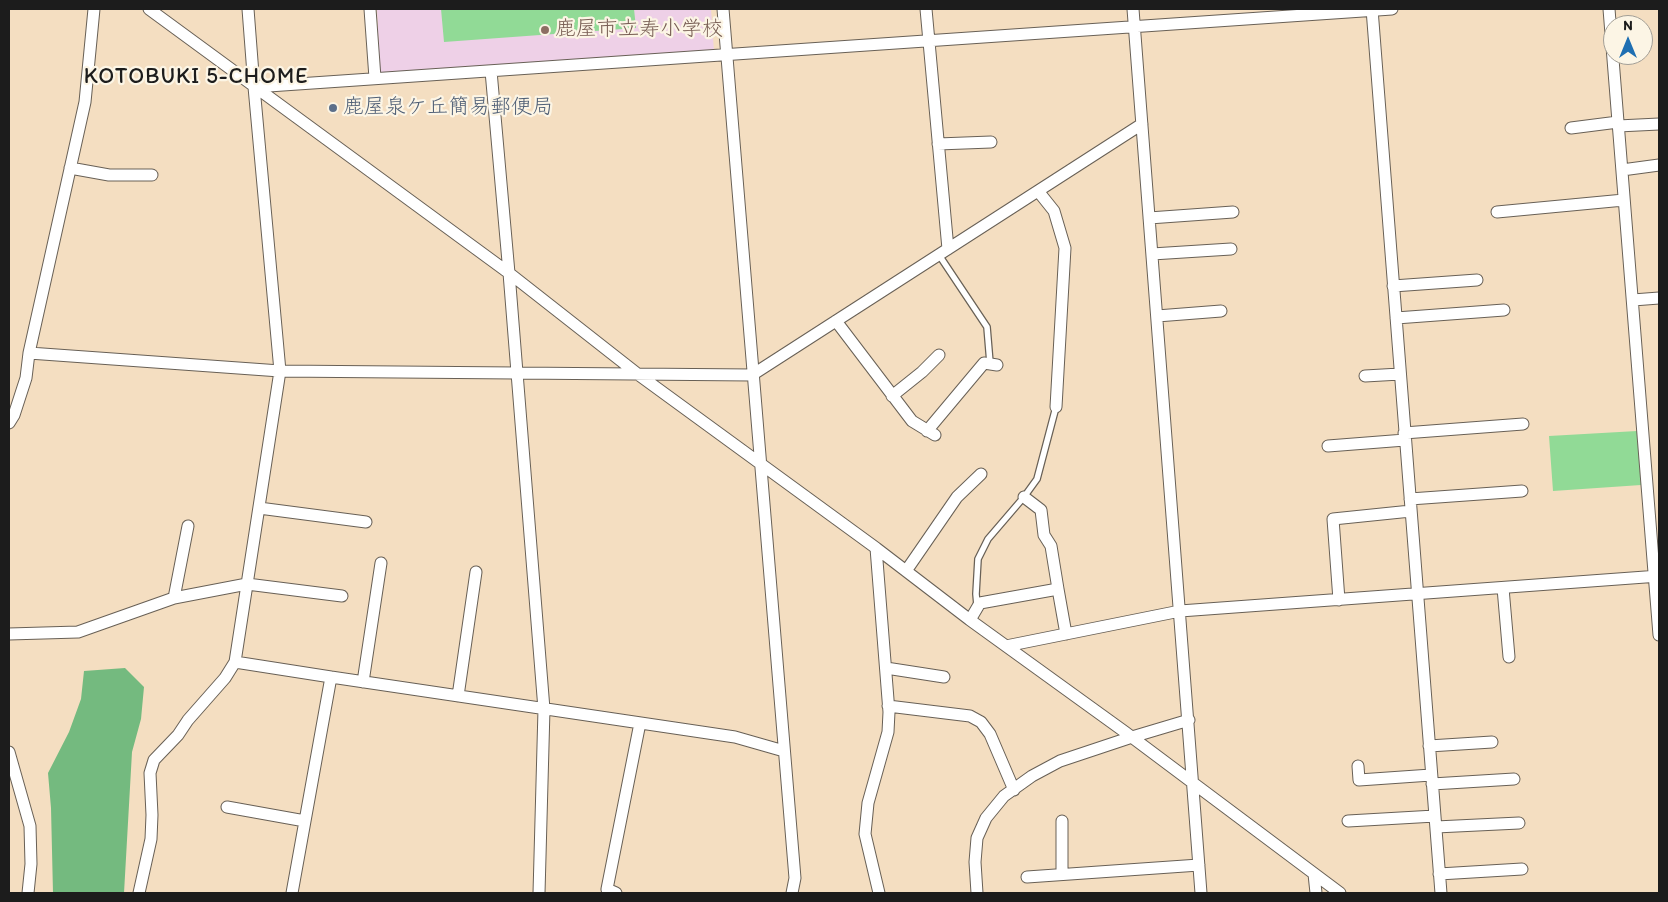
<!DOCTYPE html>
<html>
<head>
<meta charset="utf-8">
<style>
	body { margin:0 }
	#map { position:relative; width:1668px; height:902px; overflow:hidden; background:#f4dec1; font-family:Itim,sans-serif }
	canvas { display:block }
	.frame { position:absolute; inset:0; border:10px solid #1c1c1c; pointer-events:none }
	.north { position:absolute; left:1603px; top:15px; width:50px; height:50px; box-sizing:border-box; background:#fcf5e5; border:1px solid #a29e95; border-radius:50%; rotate:0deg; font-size:14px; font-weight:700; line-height:20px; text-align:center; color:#1c1c1c }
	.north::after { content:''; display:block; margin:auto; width:18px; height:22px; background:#1f6fb2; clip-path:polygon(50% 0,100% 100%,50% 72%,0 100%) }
</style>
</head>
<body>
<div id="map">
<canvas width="1668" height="902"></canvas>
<div class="frame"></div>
<div class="north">N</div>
</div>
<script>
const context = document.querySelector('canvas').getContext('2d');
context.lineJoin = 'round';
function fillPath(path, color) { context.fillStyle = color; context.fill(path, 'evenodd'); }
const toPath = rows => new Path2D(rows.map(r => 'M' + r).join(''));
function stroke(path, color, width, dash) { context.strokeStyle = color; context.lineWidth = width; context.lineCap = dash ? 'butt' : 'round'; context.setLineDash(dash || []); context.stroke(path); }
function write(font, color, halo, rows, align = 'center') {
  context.font = font + ' Itim,"Klee One",sans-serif'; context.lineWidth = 4.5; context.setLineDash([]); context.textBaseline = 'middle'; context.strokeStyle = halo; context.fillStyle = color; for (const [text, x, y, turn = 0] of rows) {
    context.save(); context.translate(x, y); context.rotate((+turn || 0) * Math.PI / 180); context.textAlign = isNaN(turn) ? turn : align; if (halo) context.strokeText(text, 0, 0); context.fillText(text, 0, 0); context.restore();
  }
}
const built = toPath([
	[377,9,711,9,714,52,380,74]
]);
const green = toPath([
	[441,9,634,9,636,28,444,42],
	[1637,431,1641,485,1553,491,1549,436]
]);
const forest = toPath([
	[125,668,144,687,141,719,132,752,124,893,53,893,51,808,48,773,69,732,81,699,84,671]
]);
const lane = toPath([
	[939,255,987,327,990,363],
	[977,605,976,594,978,559,988,539,1024,497,1037,479,1056,407]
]);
const street = toPath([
	[149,9,509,273,639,375,876,548,970,620,1125,732,1340,893],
	[248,9,254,87,280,371,235,662,331,677,292,893],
	[370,9,375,78],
	[723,9,795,878,792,893],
	[926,9,948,249],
	[1133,9,1201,893],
	[1372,9,1441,893],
	[1609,9,1659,635],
	[491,71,509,273,544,709,539,893],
	[254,87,1392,9],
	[1618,126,1659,124],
	[1571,128,1618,122],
	[938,144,991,142],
	[70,168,109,175,152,175],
	[1622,170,1659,165],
	[1038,191,1054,211,1065,248,1056,407],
	[1497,212,1624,200],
	[1149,218,1233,212],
	[1152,254,1231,249],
	[1393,286,1477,280],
	[1633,300,1659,298],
	[1157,316,1221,311],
	[1396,318,1504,310],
	[836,321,912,421,935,435],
	[29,353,280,371,752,375,1142,124],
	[1365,376,1400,374],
	[892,396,922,372,939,355],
	[9,423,14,415,26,378,29,353,85,102,94,9],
	[927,431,984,363,997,365],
	[1404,433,1523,424],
	[1328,446,1405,440],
	[1024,497,1041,510,1044,535,1051,546,1058,589],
	[1410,499,1522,491],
	[259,508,366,522],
	[876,548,889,712,888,732,868,803,865,834,879,893],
	[906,571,957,497,981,474],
	[1503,588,1509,657],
	[174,598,188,526],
	[1339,600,1333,519,1411,511],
	[970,620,980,603,1058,589,1066,634],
	[9,634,78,632,174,598,247,584,342,596],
	[1006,646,1180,611,1659,576],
	[886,668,944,677],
	[331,677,735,737,784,751],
	[363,682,381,563],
	[458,696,476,572],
	[888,706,970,716,981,722,990,734,1014,790],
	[1429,746,1492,742],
	[9,752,30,826,31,864,28,893],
	[1358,766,1359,780,1431,775],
	[1432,784,1514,779],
	[227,807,305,821],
	[1062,821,1062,874],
	[1348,821,1435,816],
	[1436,827,1519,823],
	[1314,874,1316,893],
	[1439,874,1522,869],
	[1027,877,1199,865],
	[139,893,151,839,152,815,150,773,154,760,178,735,188,720,225,678,235,662],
	[616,893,607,889,640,723],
	[977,893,975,862,977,838,986,818,1004,796,1032,776,1060,761,1132,737,1189,720]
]);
const markers = [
	[545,30,5,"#8d6e63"],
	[333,108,5,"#5c6f8a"]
];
const educationNames = [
	["鹿屋市立寿小学校",555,30]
];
const serviceNames = [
	["鹿屋泉ケ丘簡易郵便局",343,108]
];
const neighbourhoodNames = [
	["KOTOBUKI 5-CHOME",196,77]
];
fillPath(built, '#eed0e7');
fillPath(green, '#91da96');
fillPath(forest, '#74ba7f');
stroke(lane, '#686056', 8);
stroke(street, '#686056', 13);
stroke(lane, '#fff', 5.5);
stroke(street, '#fff', 11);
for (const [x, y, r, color] of markers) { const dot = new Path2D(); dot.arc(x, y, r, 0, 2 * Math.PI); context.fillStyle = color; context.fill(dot); stroke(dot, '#fcf5e5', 2); }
write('21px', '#785e54', '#fcf5e5', educationNames, 'left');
write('21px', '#4e5e75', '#fcf5e5', serviceNames, 'left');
context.letterSpacing = '1px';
write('22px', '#1c1c1c', '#fcf5e5', neighbourhoodNames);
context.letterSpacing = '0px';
</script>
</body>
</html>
